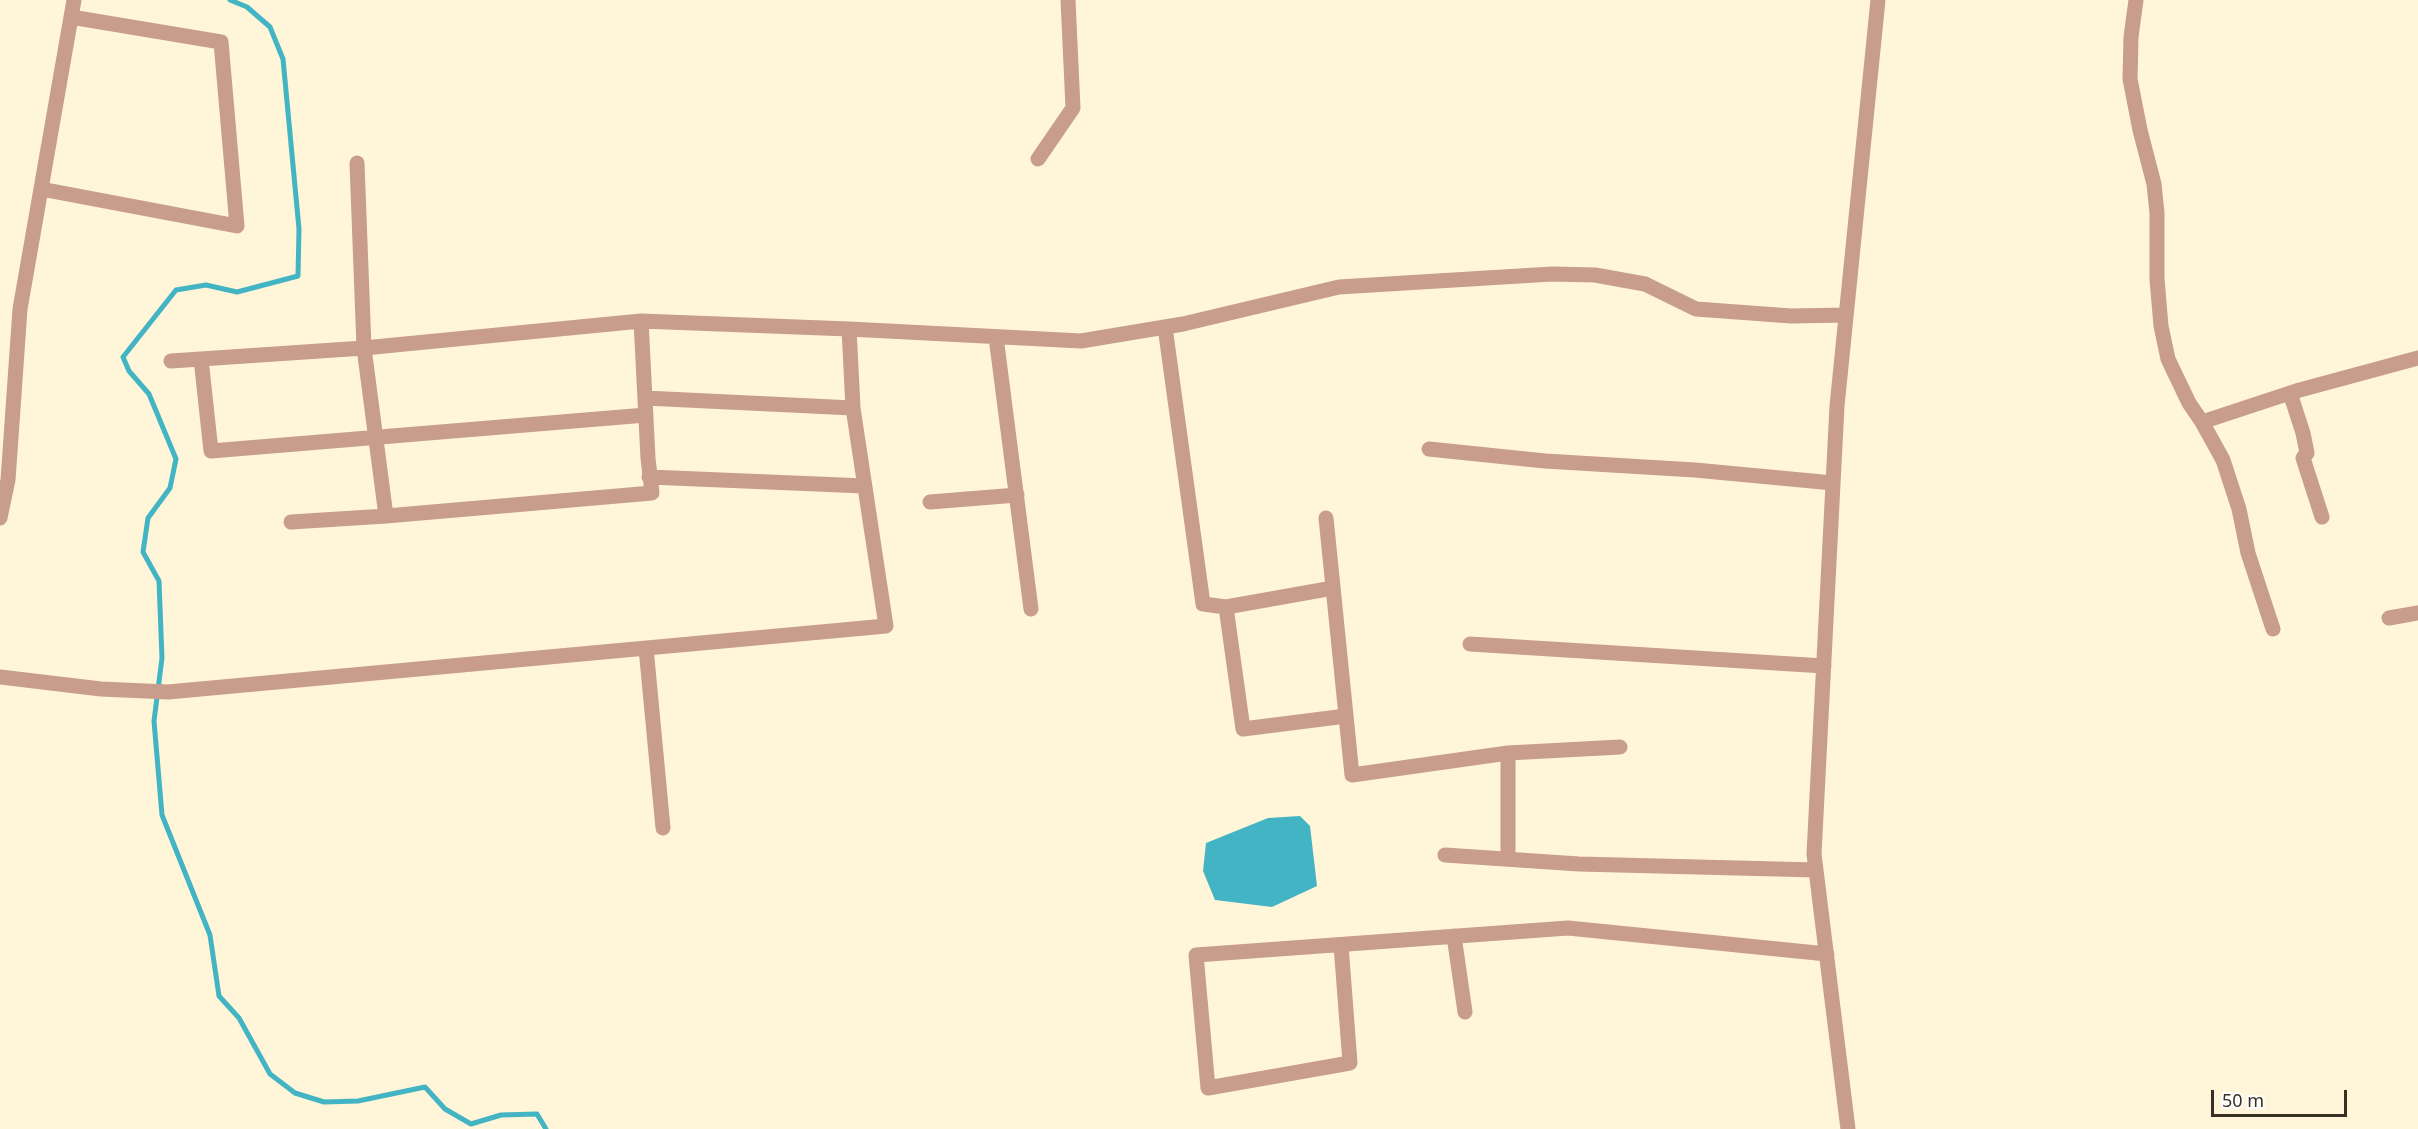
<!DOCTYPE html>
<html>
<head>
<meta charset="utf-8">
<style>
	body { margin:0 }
	#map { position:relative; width:2418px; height:1129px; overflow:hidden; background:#fff5d9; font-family:"Noto Sans",sans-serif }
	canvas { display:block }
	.scale { position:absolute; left:2211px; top:1090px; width:136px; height:27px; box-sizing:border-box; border:3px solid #363123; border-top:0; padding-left:8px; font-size:18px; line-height:21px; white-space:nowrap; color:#363123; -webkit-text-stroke:4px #fff; paint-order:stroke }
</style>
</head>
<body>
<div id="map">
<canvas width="2418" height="1129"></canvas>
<div class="scale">50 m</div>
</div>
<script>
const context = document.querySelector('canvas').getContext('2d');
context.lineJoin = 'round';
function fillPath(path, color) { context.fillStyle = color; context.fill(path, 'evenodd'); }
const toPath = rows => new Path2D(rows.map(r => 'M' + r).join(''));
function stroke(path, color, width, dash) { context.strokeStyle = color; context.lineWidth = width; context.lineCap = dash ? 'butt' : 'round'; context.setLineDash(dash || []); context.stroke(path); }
const water = toPath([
	[1300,816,1310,826,1317,886,1272,907,1215,900,1203,871,1206,843,1268,818]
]);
const stream = toPath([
	[230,0,247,7,270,27,283,59,299,229,298,276,237,292,206,285,176,290,123,357,129,371,149,394,176,459,170,488,148,518,143,552,159,581,162,658,154,721,162,815,210,935,219,996,239,1018,270,1074,295,1093,324,1102,358,1101,425,1087,445,1109,471,1124,501,1115,537,1114,546,1129]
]);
const minor = toPath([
	[2136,0,2131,37,2130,79,2140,130,2154,184,2157,213,2157,279,2161,326,2168,359,2189,403,2202,422,2223,460,2239,509,2248,553,2273,629],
	[1038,159,1073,108,1068,0],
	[357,163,364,348,386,516],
	[41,189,237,226,221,42,71,17],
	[1165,327,1203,604,1226,607,1333,588],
	[996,337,1031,609],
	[201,359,211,451,646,415],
	[171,361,364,348,641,321,849,329,1081,341,1183,324,1339,287,1552,274,1595,275,1645,284,1696,309,1791,316,1846,315],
	[2290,393,2303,433,2307,453,2303,458,2322,517],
	[645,398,853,408],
	[2202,422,2296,391,2418,358],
	[1429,449,1545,461,1695,470,1833,483],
	[649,477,865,486],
	[930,502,1017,495],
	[0,518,8,480,20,309,74,0],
	[1326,518,1352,775,1508,753,1620,747],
	[291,522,386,516,652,493,648,458,641,321],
	[1226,607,1243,729,1346,716],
	[2389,618,2418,613],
	[1470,644,1824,666],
	[646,648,663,828],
	[0,677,101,689,168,692,886,626,853,408,849,329],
	[1445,855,1579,864,1816,870],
	[1508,859,1508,753],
	[1454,936,1465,1012],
	[1341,945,1350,1063,1208,1088,1196,955,1568,928,1827,954],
	[1848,1129,1814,854,1837,406,1878,0]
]);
fillPath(water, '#43b4c3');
stroke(stream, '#43b4c3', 5);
stroke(minor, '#c89d8c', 15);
</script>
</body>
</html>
